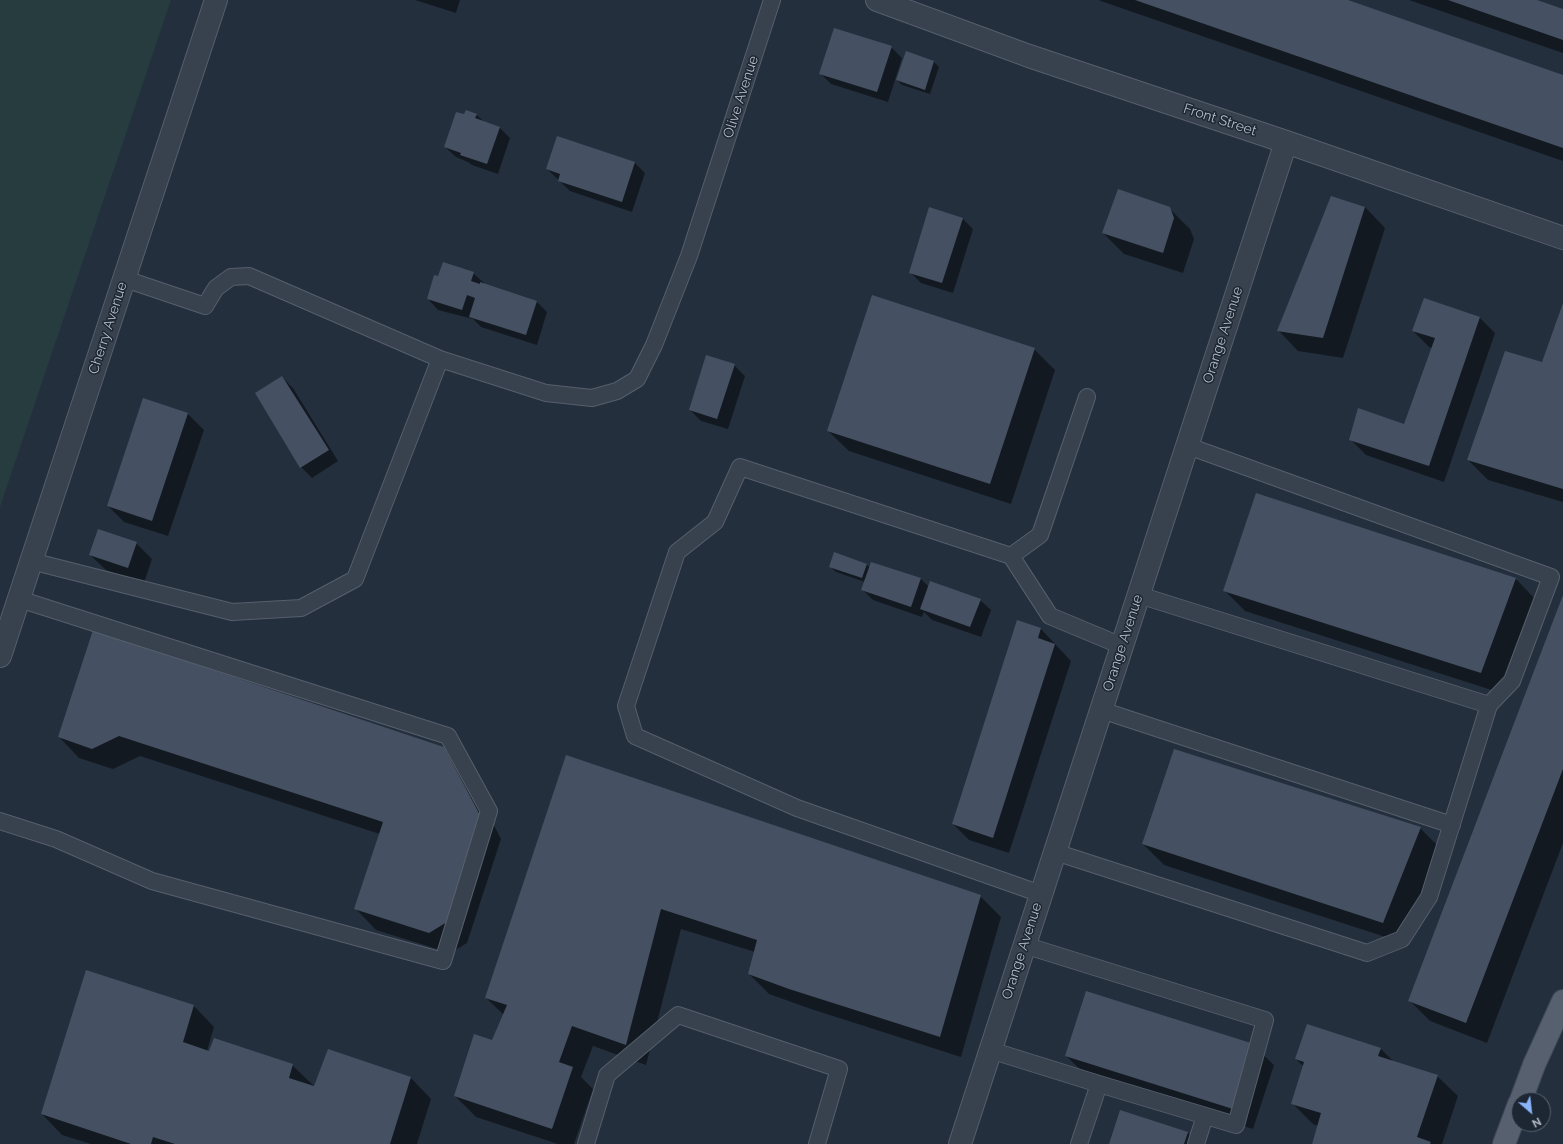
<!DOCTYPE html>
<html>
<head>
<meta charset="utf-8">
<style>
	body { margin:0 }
	#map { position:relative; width:1563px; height:1144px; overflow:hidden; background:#242f3e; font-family:Raleway,sans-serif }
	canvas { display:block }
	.north { position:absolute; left:1511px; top:1092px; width:40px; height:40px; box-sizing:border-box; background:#1d2633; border:1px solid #59626f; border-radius:50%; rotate:152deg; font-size:11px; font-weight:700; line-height:16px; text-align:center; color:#b4bcc9 }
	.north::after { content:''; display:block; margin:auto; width:14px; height:18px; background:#8ab4f8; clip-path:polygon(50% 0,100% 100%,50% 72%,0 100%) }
</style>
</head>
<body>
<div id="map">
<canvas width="1563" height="1144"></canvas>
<div class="north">N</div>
</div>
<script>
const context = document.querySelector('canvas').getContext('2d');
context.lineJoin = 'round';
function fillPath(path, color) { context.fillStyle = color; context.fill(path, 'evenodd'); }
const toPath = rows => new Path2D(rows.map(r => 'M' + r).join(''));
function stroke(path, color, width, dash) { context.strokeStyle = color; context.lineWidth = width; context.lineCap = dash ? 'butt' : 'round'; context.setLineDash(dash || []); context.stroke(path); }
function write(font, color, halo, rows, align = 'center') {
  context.font = font + ' Raleway,sans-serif'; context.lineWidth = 3; context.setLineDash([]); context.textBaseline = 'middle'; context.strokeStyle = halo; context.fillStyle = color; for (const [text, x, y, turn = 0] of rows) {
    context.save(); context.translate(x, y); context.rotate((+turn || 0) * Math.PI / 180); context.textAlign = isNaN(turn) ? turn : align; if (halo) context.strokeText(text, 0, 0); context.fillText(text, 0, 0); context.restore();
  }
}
const green = toPath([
	[0,0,171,0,0,507]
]);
const shadow = toPath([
	[415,0,460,0,456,13],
	[1098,0,1345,0,1563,76,1563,161],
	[1409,0,1534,0,1563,10,1563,53],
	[891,47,902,58,888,102,831,84,820,73],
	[906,53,934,62,939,67,930,94,902,85,897,80],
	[476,114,484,122,500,128,510,138,498,174,472,165,468,162,456,157,445,147,465,115],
	[635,163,645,173,632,212,570,191,547,169],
	[1365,207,1385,228,1343,358,1298,351,1278,330],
	[1169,208,1190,229,1194,239,1183,273,1124,254,1103,233],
	[963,219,973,229,953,293,921,283,910,272],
	[473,273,484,283,484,285,537,302,547,312,537,345,481,327,473,319,438,310,428,299,439,277],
	[1563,305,1563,502,1488,480,1468,460,1542,363],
	[1479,317,1495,333,1444,482,1366,455,1350,439,1405,425,1432,348,1429,347,1413,331],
	[1034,349,1055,370,1011,504,849,451,828,431],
	[734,365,745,376,728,429,701,421,690,410],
	[282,377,293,388,338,461,312,478,301,467],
	[144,400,188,414,204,430,168,536,124,522,108,506],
	[136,543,152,559,144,583,106,570,90,555],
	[872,563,921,579,929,587,980,600,991,610,981,637,932,620,924,612,922,617,873,600,863,590,865,582,836,572,830,566,866,564,870,568],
	[1516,579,1536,600,1501,693,1245,611,1225,591],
	[1563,597,1563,843,1487,1043,1430,1021,1409,1000],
	[1018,622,1041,629,1071,661,1009,853,969,840,953,824],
	[94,631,444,747,465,768,501,839,467,943,450,953,376,930,356,909,380,834,140,756,113,769,79,758,59,737],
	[566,757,980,896,1001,917,961,1057,811,1009,769,994,749,974,755,952,681,929,646,1065,593,1046,581,1077,593,1089,574,1144,558,1144,476,1117,455,1096,492,1041,504,1015,486,998],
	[1420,828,1441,849,1404,943,1164,865,1143,844],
	[87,971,194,1006,214,1027,207,1051,292,1065,315,1087,329,1050,411,1078,431,1099,417,1144,91,1144,62,1135,42,1114],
	[1253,1045,1274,1065,1253,1129,1087,1076,1066,1056],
	[1381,1049,1394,1062,1437,1076,1458,1096,1442,1144,1312,1144,1318,1126,1313,1124,1292,1103,1304,1067,1296,1059],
	[1188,1133,1198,1144,1110,1144]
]);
const building = toPath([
	[1135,0,1348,0,1563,75,1563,148],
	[1448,0,1537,0,1563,9,1563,40],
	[834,28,892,46,877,92,819,74],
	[906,51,934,61,925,90,896,80],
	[466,110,477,114,475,118,500,127,487,164,460,155,461,153,444,147,456,112,464,114],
	[557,136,635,162,622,202,558,181,560,174,546,169],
	[1118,189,1170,207,1174,218,1163,253,1102,233],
	[1331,196,1365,207,1323,338,1277,331],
	[929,207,963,218,942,283,909,273],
	[443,262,474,272,471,281,480,284,480,282,537,301,526,335,469,317,475,298,467,295,462,310,427,299,434,275,438,276],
	[872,295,1035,348,990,484,827,431],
	[1424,298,1480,317,1429,466,1349,440,1358,408,1404,424,1435,338,1412,331],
	[1563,303,1563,489,1467,460,1505,351,1542,362],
	[706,355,735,364,717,419,689,410],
	[282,376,329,450,300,468,255,393],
	[143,398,188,413,152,521,107,506],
	[1256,493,1516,578,1481,673,1223,591],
	[98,529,137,542,128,568,89,555],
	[834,552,867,564,862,578,829,567],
	[871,562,921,578,911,607,861,590],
	[930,581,981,599,970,627,920,609],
	[1563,595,1563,769,1466,1023,1408,1001],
	[1017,620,1041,628,1038,638,1055,644,993,838,952,824],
	[93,630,444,747,481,817,447,922,429,933,354,909,383,822,119,736,92,749,58,737],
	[1174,749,1421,827,1383,923,1142,844],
	[566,755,981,895,940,1037,789,989,748,974,757,940,661,909,626,1045,572,1026,559,1062,573,1067,552,1129,454,1096,474,1034,492,1040,507,1005,485,998],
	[86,970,194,1005,183,1042,209,1051,214,1038,293,1064,289,1078,314,1086,328,1049,411,1077,390,1144,175,1144,153,1137,151,1144,131,1144,41,1114],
	[1086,991,1254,1044,1233,1109,1065,1056],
	[1307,1024,1381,1048,1378,1056,1438,1075,1417,1137,1431,1142,1430,1144,1312,1144,1321,1113,1291,1104,1304,1062,1295,1059],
	[1120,1110,1188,1132,1184,1144,1109,1144]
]);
const service = toPath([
	[125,279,205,306,216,288,231,277,249,276,440,359,546,393,592,398,617,391,637,379,654,345,689,256,772,0],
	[1011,556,1040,535,1087,397],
	[31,561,232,612,301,608,355,579,440,359],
	[1139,595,1489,705,1512,681,1551,577,1188,446],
	[1101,710,1452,825],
	[0,821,56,839,152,881,443,961,489,811,448,736,19,599],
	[1055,852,1367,953,1402,939,1429,897,1489,705],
	[1041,894,797,808,635,736,626,706,677,552,715,522,740,467,1011,556,1050,616,1122,646],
	[990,1050,1099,1084,1236,1125,1265,1020,1024,945],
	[586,1144,607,1075,678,1015,839,1069,817,1144],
	[1079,1144,1099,1084],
	[1196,1144,1205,1116]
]);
const minor = toPath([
	[877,0,1029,56,1286,142,1563,238],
	[0,656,216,0],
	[960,1144,1286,142]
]);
const primary = toPath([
	[1521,1100,1534,1065,1563,1001],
	[1504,1144,1519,1104]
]);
const streetNames = [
	["Olive Avenue",741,97,-72],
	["Front Street",1220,120,18],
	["Cherry Avenue",108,328,-72],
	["Orange Avenue",1223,335,-72],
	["Orange Avenue",1123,643,-72],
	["Orange Avenue",1022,951,-72]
];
fillPath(green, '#263c3f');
fillPath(shadow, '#0007');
fillPath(building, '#455162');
stroke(service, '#565f6c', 18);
stroke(minor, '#565f6c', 24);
stroke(primary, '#414a57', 24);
stroke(service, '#38414e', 16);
stroke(minor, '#38414e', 22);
stroke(primary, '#56606e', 22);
write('14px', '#b4bcc9', '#1d2633', streetNames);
</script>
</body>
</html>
